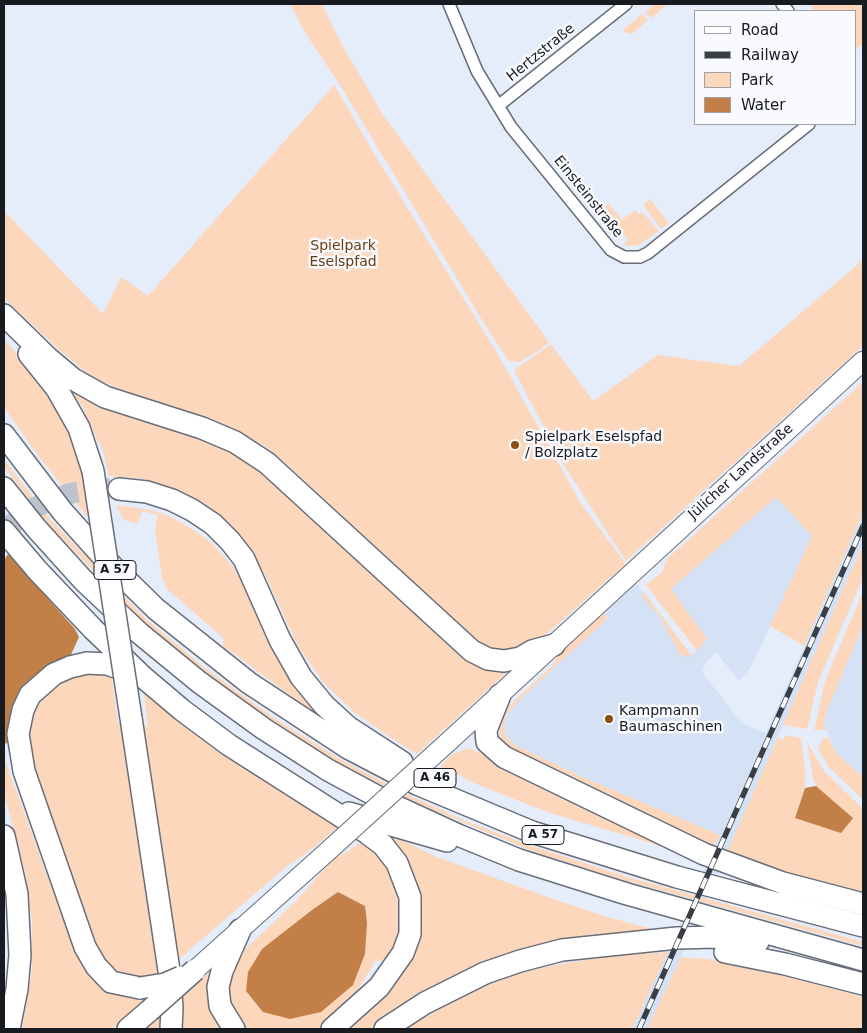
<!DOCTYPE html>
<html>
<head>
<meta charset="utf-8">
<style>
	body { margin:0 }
	#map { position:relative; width:867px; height:1033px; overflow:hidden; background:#e5edfb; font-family:"DejaVu Sans",sans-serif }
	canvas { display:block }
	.frame { position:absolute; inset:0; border:5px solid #181b20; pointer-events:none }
	.legend { position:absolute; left:694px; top:10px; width:162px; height:115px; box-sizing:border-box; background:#f8fafd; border:1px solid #9ea1a5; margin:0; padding:6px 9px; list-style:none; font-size:15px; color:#181b20 }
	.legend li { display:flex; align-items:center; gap:10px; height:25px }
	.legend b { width:25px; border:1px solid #9ea1a5 }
</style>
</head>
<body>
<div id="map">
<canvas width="867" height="1033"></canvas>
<div class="frame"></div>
<ul class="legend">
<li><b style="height:6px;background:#fff"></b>Road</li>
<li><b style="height:6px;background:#3a3e45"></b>Railway</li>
<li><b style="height:14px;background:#fcd7bc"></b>Park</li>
<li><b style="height:14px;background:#c27f48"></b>Water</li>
</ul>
</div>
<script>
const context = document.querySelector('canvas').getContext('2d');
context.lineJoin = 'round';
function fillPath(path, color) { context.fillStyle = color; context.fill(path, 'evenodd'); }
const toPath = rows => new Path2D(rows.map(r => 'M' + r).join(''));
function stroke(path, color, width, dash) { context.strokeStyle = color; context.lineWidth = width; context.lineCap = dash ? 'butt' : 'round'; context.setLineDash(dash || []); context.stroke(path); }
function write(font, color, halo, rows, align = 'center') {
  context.font = font + ' "DejaVu Sans",sans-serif'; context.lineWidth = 5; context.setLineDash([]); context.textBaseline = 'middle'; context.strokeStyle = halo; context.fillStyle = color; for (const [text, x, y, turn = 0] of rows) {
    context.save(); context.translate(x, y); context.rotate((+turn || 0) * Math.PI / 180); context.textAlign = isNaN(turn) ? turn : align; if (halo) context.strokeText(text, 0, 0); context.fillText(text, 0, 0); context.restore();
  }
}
const built = toPath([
	[776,497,812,536,751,667,739,681,716,652,706,663,702,672,735,715,748,726,766,733,863,513,863,544,681,957,647,1029,632,1029,720,835,582,777,515,745,507,738,504,727,506,716,517,702,608,618,603,613,636,583,691,655,696,651,707,639,670,589],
	[863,626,863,777,836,753,824,724,827,710]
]);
const green = toPath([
	[290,4,322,4,341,43,383,115,549,342,538,351,519,362,509,361,485,325,338,82,306,34],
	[655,4,668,4,651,18,645,12],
	[809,4,863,4,863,44,856,49,856,11,815,11],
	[642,14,648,20,632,34,626,33,623,30],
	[334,85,378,160,496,351,580,502,626,564,534,645,516,652,488,649,473,639,289,466,266,447,241,432,214,420,139,398,92,377,59,350,4,298,4,211,103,314,121,277,148,296],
	[650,199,669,223,661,229,643,205],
	[609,204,622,220,635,210,639,214,642,212,659,231,637,246,622,245,628,240,602,209],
	[863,260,863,346,626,561,563,464,514,370,551,344,593,401,658,355,739,366],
	[4,339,47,390,69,432,82,474,88,518,39,457,4,407],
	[63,378,198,432,254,460,461,652,513,667,417,754,388,736,353,711,324,683,298,646,266,577,247,544,219,515,186,493,145,479,109,476,103,452,83,408],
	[863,382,863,513,804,646,770,626,812,536,776,497,671,589,707,639,697,651,646,585,662,572,667,559],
	[4,460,50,519,144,617,205,668,274,718,342,760,400,791,468,822,538,848,628,877,863,942,863,946,627,881,537,853,397,795,340,764,272,720,203,671,141,620,46,522,4,467],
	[116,505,151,510,169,516,194,530,213,544,233,567,252,602,284,670,314,709,312,711,223,646,223,638,167,589,162,578,155,529,158,515,142,511,138,524,124,520],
	[863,544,863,578,818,682,807,729,783,725],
	[644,592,691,655,688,657,680,654,659,615,641,595],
	[863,592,863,626,827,710,824,724,826,730,814,730,826,678],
	[603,613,608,618,517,702,506,716,504,727,507,738,515,745,582,777,720,835,714,848,511,752,502,743,499,729,502,716,515,700,552,666,561,650],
	[88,671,111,673,118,723,124,723,160,972,145,977,130,978,114,971,103,960,92,938,34,772,28,744,29,722,36,704,48,689,67,677],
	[143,687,341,824,316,846,286,867,179,959,142,727,148,726],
	[786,735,801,738,805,768,805,788,795,818,853,818,816,786,813,778,807,742,824,771,863,809,863,894,759,867,726,854,778,737,783,740],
	[828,737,836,753,863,777,863,800,828,766,818,749,822,740],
	[469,748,701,858,550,813,476,784,440,766,453,754],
	[4,757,53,892,59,891,93,972,154,995,111,1029,22,1029,32,971,32,922,25,872,4,793],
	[372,830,389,834,437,857,545,896,604,916,670,934,623,933,590,936,384,1018,371,1029,340,1029,415,921],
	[365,839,396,875,403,903,398,943,385,961,375,961,352,1000,319,1029,246,1029,239,1022,229,1003,227,984,240,954,296,901,336,856,339,857],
	[668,952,632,1029,404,1029,469,992,512,975,555,965,609,956],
	[681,957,729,961,863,997,863,1029,647,1029],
	[214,968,225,1029,183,1029,183,995],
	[162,1014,161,1029,145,1029,153,1022]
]);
const water = toPath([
	[8,554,75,629,79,637,70,657,54,661,32,678,19,696,10,742,4,744,4,560],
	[816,786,853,818,841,833,795,818,805,788],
	[338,892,365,906,367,923,365,954,353,985,321,1012,290,1019,263,1012,246,991,248,972,262,949,312,910]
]);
const highwayTunnel = toPath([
	[4,531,28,511,50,500,72,493,96,489,119,489]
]);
const street = toPath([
	[449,4,477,71,511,127,611,250,624,257,640,257,648,253,809,124],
	[782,4,788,11],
	[498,106,626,4]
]);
const primary = toPath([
	[447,743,863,361],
	[195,970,328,851]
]);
const highway = toPath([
	[4,315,48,358,73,379,105,397,202,428,235,442,267,463,472,651,488,659,504,661,520,658,532,651,554,645],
	[29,354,57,389,79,428,93,471],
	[4,435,62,511,106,560,156,609,249,683,348,748,417,784,532,832,677,877,863,926],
	[4,488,36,528,83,580,138,632,199,682,264,729,328,770,393,805,458,835,519,860,627,894,863,960],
	[119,489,147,492,172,500,192,510,213,524,230,541,244,559,280,640,301,677,324,705,348,727,402,762],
	[4,531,38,571,93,629,143,677,182,710,229,745,367,833,383,845,397,863,410,897,410,934,403,953,379,987,332,1029],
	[136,674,107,664,87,663,70,667,54,674,30,695,23,710,18,734,24,771,85,947,96,966,111,982,140,988],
	[500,695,486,730,487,742,504,757,704,854,783,883,863,904],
	[131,718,170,977,172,1009,171,1029],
	[349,813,447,841],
	[4,836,17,894,20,955,17,989,9,1029],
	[725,952,785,964,863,984],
	[128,1029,149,1011],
	[234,1029,220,1006,218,987,222,971,240,930],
	[385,1029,425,1003,485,973,520,961,562,950,677,938,715,937,758,942]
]);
const rail = toPath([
	[639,1029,863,526]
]);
const primaryBridge = toPath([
	[328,851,447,743]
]);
const highwayBridge = toPath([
	[93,471,131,718],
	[140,988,165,984,181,977],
	[149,1011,195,970]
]);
const markers = [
	[515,445,5,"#8c4e13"],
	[609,719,5,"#8c4e13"]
];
const shields = [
	[115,570,42],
	[435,778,42],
	[543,835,42]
];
const shieldNames = [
	["A 57",115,570],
	["A 46",435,778],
	["A 57",543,835]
];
const streetNames = [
	["Hertzstraße",541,53,-39],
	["Einsteinstraße",588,197,51],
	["Jülicher Landstraße",741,472,-42]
];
const parkNames = [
	["Spielpark",343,246],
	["Eselspfad",343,262]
];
const poiNames = [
	["Spielpark Eselspfad",525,437],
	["/ Bolzplatz",525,453],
	["Kampmann",619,711],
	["Baumaschinen",619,727]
];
fillPath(built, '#d5e2f5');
fillPath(green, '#fcd7bc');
fillPath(water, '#c27f48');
stroke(highwayTunnel, '#bcc3cf', 21, [21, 11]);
stroke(street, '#676e79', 14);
stroke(primary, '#676e79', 21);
stroke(highway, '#676e79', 24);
stroke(street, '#fff', 11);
stroke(primary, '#fff', 19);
stroke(highway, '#fff', 21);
stroke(rail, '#3a3e45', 5.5);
stroke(rail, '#f8fafd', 4, [11]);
stroke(primaryBridge, '#676e79', 21, []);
stroke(highwayBridge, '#676e79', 24, []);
stroke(primaryBridge, '#fff', 19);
stroke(highwayBridge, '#fff', 21);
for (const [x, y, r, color] of markers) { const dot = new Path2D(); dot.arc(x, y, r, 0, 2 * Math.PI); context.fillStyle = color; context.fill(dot); stroke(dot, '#f8fafd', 2); }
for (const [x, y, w] of shields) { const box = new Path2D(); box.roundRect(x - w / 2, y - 9.5, w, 19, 4); context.fillStyle = '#f8fafd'; context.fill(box); stroke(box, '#181b20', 1); }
write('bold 12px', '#181b20', null, shieldNames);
write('14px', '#181b20', '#f8fafd', streetNames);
write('14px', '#6a3c13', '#f8fafd', parkNames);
write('14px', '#181b20', '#f8fafd', poiNames, 'left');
</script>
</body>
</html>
